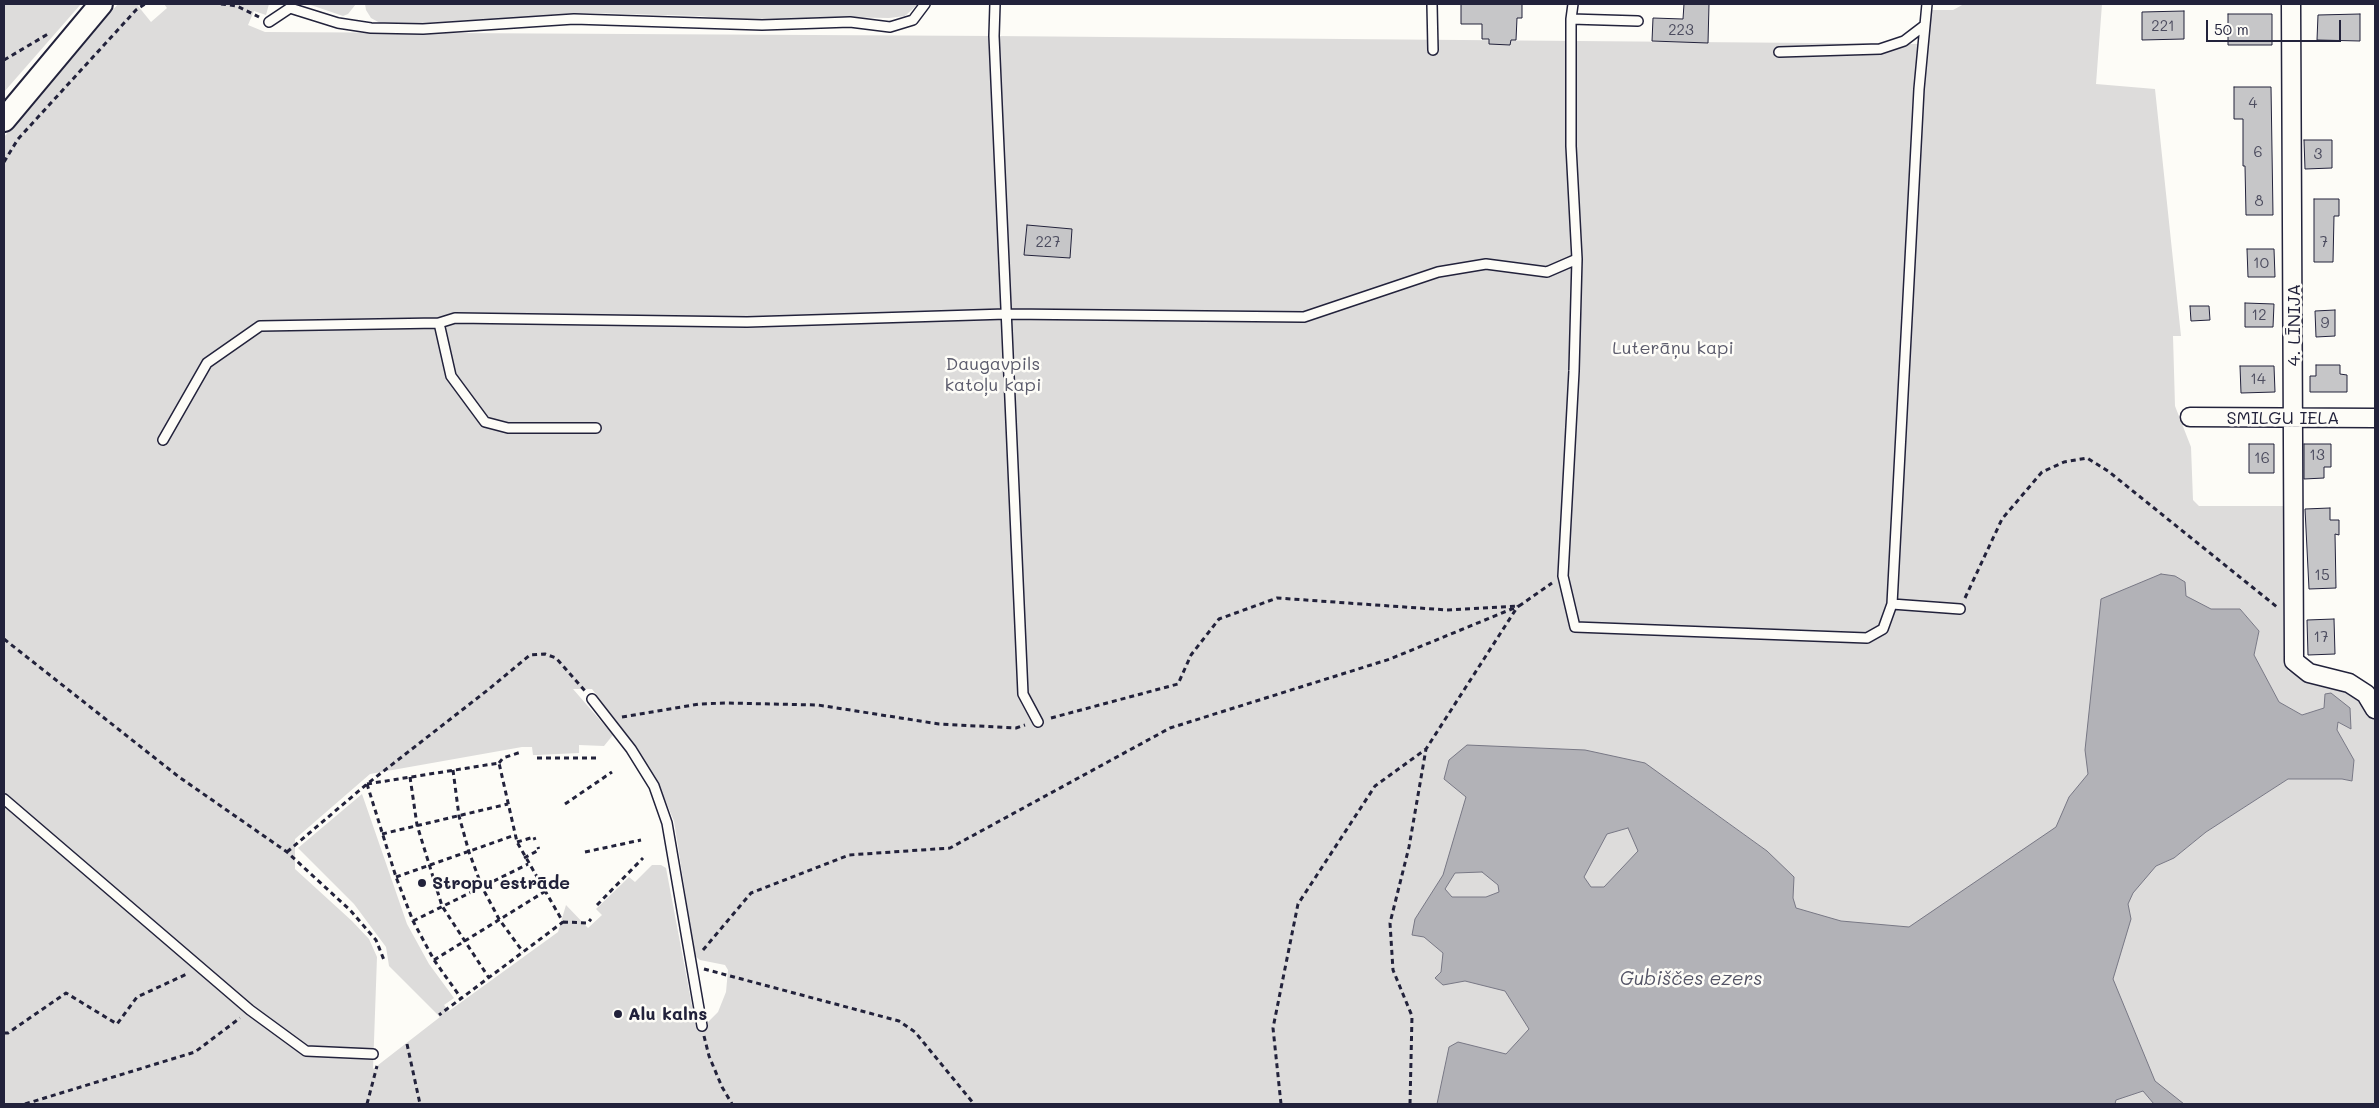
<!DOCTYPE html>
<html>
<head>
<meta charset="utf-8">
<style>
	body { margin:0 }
	#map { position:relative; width:2379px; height:1108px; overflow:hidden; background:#fdfcf7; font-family:Mali,sans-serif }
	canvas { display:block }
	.frame { position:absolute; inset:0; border:5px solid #22223b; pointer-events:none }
	.scale { position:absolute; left:2206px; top:20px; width:135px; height:22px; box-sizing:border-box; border:2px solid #22223b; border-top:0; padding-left:6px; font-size:15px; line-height:18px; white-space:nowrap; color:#22223b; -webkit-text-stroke:4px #fdfcf7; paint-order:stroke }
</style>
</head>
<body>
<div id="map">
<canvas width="2379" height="1108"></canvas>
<div class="frame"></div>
<div class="scale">50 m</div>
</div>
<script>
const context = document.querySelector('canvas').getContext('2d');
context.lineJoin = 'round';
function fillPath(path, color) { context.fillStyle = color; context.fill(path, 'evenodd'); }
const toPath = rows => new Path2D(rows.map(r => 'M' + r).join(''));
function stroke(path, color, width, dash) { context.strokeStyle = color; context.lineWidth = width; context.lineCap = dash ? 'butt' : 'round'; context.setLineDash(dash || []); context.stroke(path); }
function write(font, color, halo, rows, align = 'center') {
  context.font = font + ' Mali,sans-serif'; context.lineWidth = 5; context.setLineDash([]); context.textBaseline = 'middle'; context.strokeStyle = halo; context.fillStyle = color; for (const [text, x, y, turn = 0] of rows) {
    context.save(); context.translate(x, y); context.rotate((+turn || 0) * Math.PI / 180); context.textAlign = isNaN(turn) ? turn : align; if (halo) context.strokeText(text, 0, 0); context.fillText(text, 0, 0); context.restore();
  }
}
const green = toPath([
	[4,4,81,4,4,92],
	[118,4,141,4,138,6,151,22,167,8,164,4,269,4,266,15,254,11,248,25,265,32,994,36,1928,44,1932,10,1953,10,1964,4,2102,4,2096,84,2155,89,2181,336,2173,336,2175,406,2191,447,2193,500,2199,506,2284,506,2288,671,2346,687,2361,698,2375,719,2375,1104,4,1104,4,137],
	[2211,609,2240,609,2259,631,2254,655,2279,702,2302,715,2324,708,2351,729,2338,722,2337,730,2354,760,2352,781,2342,779,2288,779,2206,832,2174,858,2156,866],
	[573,689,592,689,637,748,658,783,674,821,695,956,700,960,725,965,728,970,726,992,718,1012,705,1025,696,1027,666,868,661,865,652,865,635,882,629,877,596,909,602,915,588,928,566,905,558,932,449,1011,444,1005,454,998,429,964,407,924,362,794,298,848,354,904,386,947,389,966,440,1017,373,1069,377,957,369,939,352,921,295,869,295,839,370,774,522,747,532,747,533,755,537,755,579,753,579,745,604,746,613,735],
	[1690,795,1767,851,1668,796],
	[308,4,356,4,348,14,343,16],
	[365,4,918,4,905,16,889,18,831,17,755,21,698,16,590,13,401,25,380,23,371,18,366,10]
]);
const water = toPath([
	[2161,574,2175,576,2185,582,2186,596,2211,609,2240,609,2259,631,2254,655,2279,702,2302,715,2324,708,2325,694,2331,693,2350,708,2351,729,2338,722,2337,730,2354,760,2352,781,2342,779,2288,779,2206,832,2174,858,2156,866,2133,893,2128,904,2131,919,2113,979,2155,1081,2184,1104,2154,1104,2143,1091,2116,1100,2115,1104,1437,1104,1449,1047,1458,1042,1506,1054,1529,1029,1505,991,1465,981,1443,985,1435,978,1441,972,1443,953,1424,937,1412,935,1415,919,1443,875,1466,797,1444,779,1449,760,1467,745,1585,750,1645,763,1767,851,1794,877,1793,898,1796,908,1841,921,1909,927,2056,827,2069,797,2088,774,2085,750,2101,599,2161,574],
	[1628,828,1638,851,1604,887,1591,887,1584,877,1607,834,1628,828],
	[1482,872,1498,885,1499,892,1486,897,1452,897,1445,889,1455,873,1482,872]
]);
const building = toPath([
	[1461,4,1522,4,1522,18,1517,18,1516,40,1511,40,1510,45,1489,44,1489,39,1482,39,1482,24,1461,24,1461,4],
	[1684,4,1709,4,1708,43,1652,41,1653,18,1683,19,1684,4],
	[2184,11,2184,39,2142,40,2142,12,2184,11],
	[2228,14,2272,14,2272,45,2228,45,2228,14],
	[2360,14,2360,41,2317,40,2318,15,2360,14],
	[2234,87,2271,87,2273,215,2246,215,2245,166,2243,166,2243,119,2234,119,2234,87],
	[2304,140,2332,140,2332,168,2305,169,2304,140],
	[2314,199,2339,199,2339,216,2334,216,2333,262,2314,262,2314,199],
	[1027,225,1072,229,1070,258,1024,255,1027,225],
	[2247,249,2274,249,2275,277,2248,277,2247,249],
	[2245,303,2274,304,2273,327,2245,327,2245,303],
	[2190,306,2209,306,2210,320,2191,321,2190,306],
	[2335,310,2335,336,2316,337,2315,311,2335,310],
	[2316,365,2340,365,2340,374,2347,375,2347,392,2310,392,2310,376,2316,376,2316,365],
	[2240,366,2274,366,2275,392,2241,393,2240,366],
	[2249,444,2274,444,2274,473,2249,473,2249,444],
	[2304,444,2331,444,2331,467,2324,467,2324,478,2304,479,2304,444],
	[2330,508,2330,520,2339,520,2339,535,2335,534,2336,588,2309,589,2305,509,2330,508],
	[2334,619,2335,654,2308,655,2307,620,2334,619]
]);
const path = toPath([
	[221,4,237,6,259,17],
	[4,60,48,34],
	[4,162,18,139,136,10,145,4],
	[1965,598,2002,519,2042,472,2064,462,2087,458,2108,471,2277,607],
	[4,639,179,777,287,852,350,910,376,940,384,960],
	[622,717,699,704,726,703,818,705,939,724,1016,728,1025,725],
	[1051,718,1178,684,1191,655,1219,619,1277,598,1447,610,1519,606,1552,583],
	[537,758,600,758],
	[499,763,503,758,521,752],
	[453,770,459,816,469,852,482,887,499,919,523,952],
	[410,777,417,825,442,906,489,978],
	[367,784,499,763,517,842,563,922,439,1015],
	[367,784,396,877,413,921,434,960,461,998],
	[565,804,612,772],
	[382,834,508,804],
	[517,842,534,837,535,840],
	[287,852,367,784,489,689,530,655,545,654,556,658,585,691],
	[585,852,641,840],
	[524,858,539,850,538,847],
	[396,877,515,835],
	[597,905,643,858],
	[413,921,528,864],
	[563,922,588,923,591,919],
	[703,950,751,893,849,855,950,848,1170,728,1390,659,1519,606],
	[434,960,544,892],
	[704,969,899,1021,915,1032,974,1104],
	[4,1033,8,1033,66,993,117,1024,137,997,189,973],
	[704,1036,709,1056,722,1087,732,1104],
	[407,1044,420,1104],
	[25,1104,195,1052,240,1018],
	[367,1104,377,1066],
	[1281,1104,1273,1028,1298,904,1375,786,1426,749,1518,606],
	[1410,1104,1412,1016,1393,970,1390,923,1409,847,1426,749]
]);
const service = toPath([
	[995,4,994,36,1023,694,1038,722],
	[1432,4,1433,50],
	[1573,4,1571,19,1571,146,1577,259,1574,371,1563,576,1575,627,1867,638,1883,629,1892,604,1960,609],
	[1571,19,1638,21],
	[269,22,290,8,338,23,371,28,423,29,574,19,762,25,850,22,890,27,913,20,925,4],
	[1779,52,1880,49,1904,41,1925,25],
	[439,323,451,376,485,422,508,428,596,428],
	[163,440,207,363,260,326,439,323,455,318,747,322,1006,314,1304,317,1438,272,1486,264,1547,272,1577,259],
	[1892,604,1919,89,1927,4],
	[592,699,631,749,654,786,667,823,702,1026],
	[4,799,250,1010,306,1051,373,1054]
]);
const minor = toPath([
	[2291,4,2294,661,2309,673,2349,683,2366,694,2375,709],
	[2190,417,2375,418]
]);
const tertiary = toPath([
	[4,120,101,4]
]);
const markers = [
	[422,883,5,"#22223b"],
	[618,1014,5,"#22223b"]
];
const numberNames = [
	["221",2163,26],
	["223",1681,30],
	["4",2253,103],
	["6",2258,152],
	["3",2318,154],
	["8",2259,201],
	["227",1048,242],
	["7",2324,242],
	["10",2261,263],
	["12",2259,315],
	["9",2325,323],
	["14",2258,379],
	["13",2317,455],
	["16",2262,458],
	["15",2322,575],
	["17",2321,637]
];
const streetNames = [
	["4. LĪNIJA",2294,325,-90],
	["SMILGU IELA",2283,418]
];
const parkNames = [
	["Luterāņu kapi",1673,348],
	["Daugavpils",993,364],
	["katoļu kapi",993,385]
];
const poiNames = [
	["Stropu estrāde",432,883],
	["Alu kalns",628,1014]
];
const waterNames = [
	["Gubiščes ezers",1691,979]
];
fillPath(green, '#dddcdb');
fillPath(water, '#b2b2b7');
stroke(water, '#787885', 1);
fillPath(building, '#c6c6c8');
stroke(building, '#22223b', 1);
stroke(service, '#22223b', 12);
stroke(minor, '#22223b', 21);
stroke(tertiary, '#22223b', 26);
stroke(path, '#22223b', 3, [5, 4]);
stroke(service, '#fdfcf7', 9);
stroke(minor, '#fdfcf7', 18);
stroke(tertiary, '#fdfcf7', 22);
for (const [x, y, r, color] of markers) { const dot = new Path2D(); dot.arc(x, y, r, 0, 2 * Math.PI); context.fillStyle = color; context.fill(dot); stroke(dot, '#fdfcf7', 2); }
write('15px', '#4b4b5e', null, numberNames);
write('18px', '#22223b', '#fdfcf7', streetNames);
write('18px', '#5a5a6b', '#fdfcf7', parkNames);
write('bold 18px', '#22223b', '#fdfcf7', poiNames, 'left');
write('italic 19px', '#545466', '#fdfcf7', waterNames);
</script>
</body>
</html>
